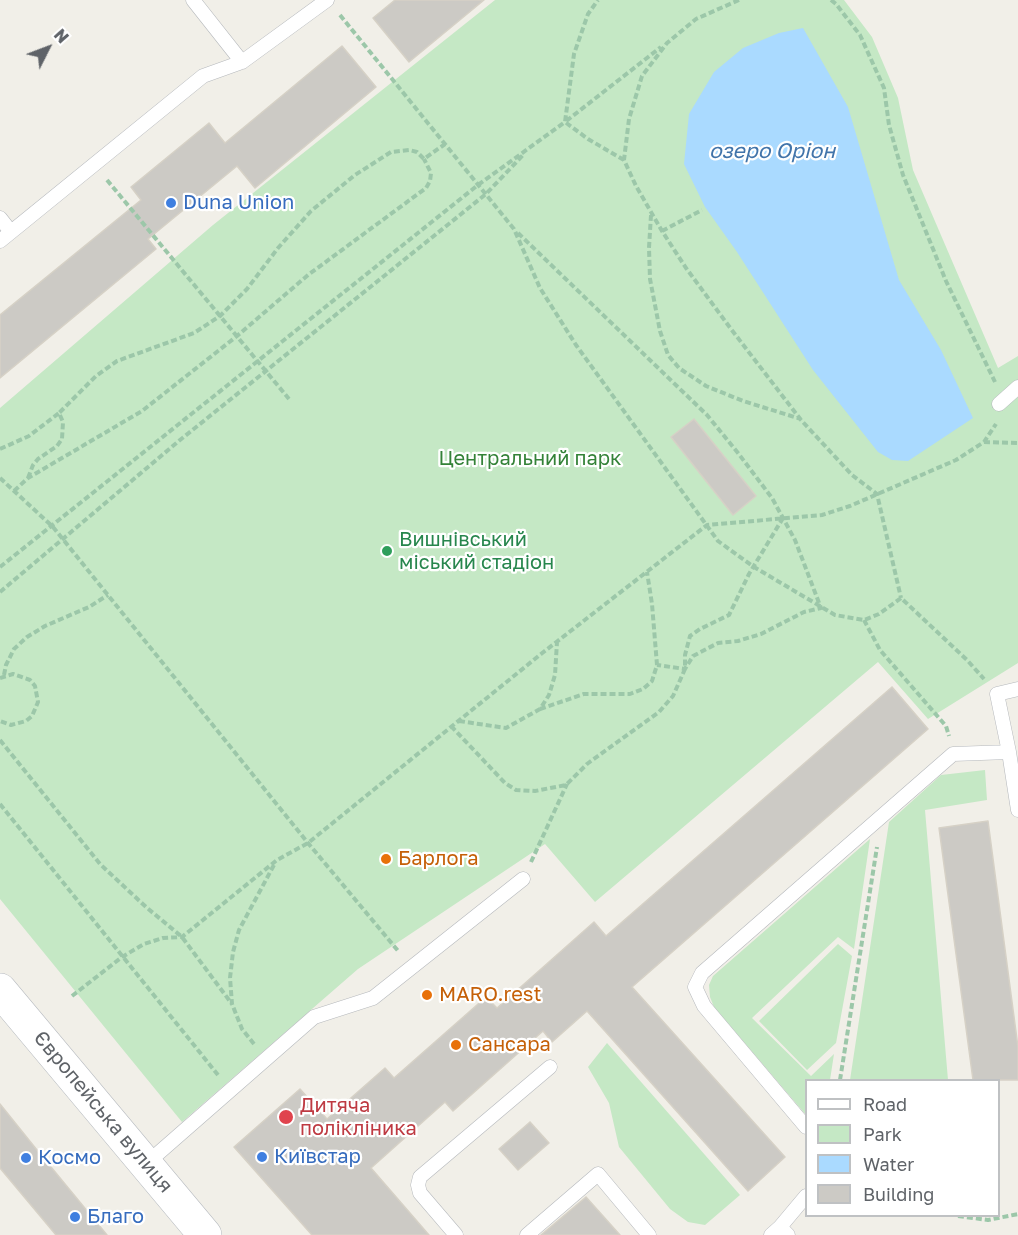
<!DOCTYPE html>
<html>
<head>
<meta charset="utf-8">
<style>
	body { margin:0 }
	#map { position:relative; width:1018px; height:1235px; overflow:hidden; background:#f1efe8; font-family:"Golos Text",sans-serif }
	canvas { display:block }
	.legend { position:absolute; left:805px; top:1079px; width:195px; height:138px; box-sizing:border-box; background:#fff; border:2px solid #bfc1c3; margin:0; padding:8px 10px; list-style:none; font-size:18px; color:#5f6368 }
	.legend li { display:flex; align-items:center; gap:12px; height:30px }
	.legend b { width:30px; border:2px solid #bfc1c3 }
	.north { position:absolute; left:18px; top:18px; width:60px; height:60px; -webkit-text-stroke:4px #fff; paint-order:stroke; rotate:48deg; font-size:16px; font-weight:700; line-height:24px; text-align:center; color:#5f6368 }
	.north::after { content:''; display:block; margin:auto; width:21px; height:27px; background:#5f6368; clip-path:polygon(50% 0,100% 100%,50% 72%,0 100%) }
</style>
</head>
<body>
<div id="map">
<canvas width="1018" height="1235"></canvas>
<ul class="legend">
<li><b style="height:8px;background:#fff"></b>Road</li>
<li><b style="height:16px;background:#c5e8c5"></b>Park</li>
<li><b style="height:16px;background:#aadaff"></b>Water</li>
<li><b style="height:16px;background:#cccac5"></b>Building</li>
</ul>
<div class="north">N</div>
</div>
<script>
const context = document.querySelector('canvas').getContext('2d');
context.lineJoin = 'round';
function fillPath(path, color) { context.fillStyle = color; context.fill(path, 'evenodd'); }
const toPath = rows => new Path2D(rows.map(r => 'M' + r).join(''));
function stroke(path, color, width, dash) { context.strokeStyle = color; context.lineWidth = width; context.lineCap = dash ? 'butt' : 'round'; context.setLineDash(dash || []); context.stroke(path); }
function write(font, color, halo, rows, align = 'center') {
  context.font = font + ' "Golos Text",sans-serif'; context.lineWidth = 4.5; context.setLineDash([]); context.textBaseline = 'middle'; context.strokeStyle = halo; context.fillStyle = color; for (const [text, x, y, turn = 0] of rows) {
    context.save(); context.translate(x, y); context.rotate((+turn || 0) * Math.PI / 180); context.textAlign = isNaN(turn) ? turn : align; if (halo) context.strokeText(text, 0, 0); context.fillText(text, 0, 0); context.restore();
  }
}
const green = toPath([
	[495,0,844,0,872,37,898,98,913,170,998,368,1018,356,1018,663,928,719,878,662,595,902,545,844,358,969,182,1122,0,899,0,408,213,225],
	[985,770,987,800,925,810,948,1080,850,1080,889,822,941,775],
	[870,839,854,949,838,937,752,1018,811,1076,834,1054,830,1080,806,1080,806,1115,714,1007,710,997,709,985,713,976],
	[838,944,852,956,836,1043,807,1070,759,1021],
	[607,1043,740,1195,705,1225,688,1222,670,1209,619,1147,609,1103,588,1067]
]);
const water = toPath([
	[803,28,848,107,899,280,941,350,973,418,908,461,892,460,878,452,813,370,737,252,705,207,684,164,689,114,714,72,743,48,779,33]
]);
const building = toPath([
	[395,0,484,0,409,62,373,18,395,0],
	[342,46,376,87,255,188,237,166,148,239,156,249,0,378,0,315,141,200,131,187,209,123,225,143,342,46],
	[694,419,756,496,733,515,671,437,694,419],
	[892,687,928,729,632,987,785,1157,748,1191,587,1011,552,1042,543,1031,453,1111,445,1102,371,1168,429,1235,312,1235,234,1147,300,1089,327,1119,385,1068,394,1078,486,997,497,1008,594,922,606,936,892,687],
	[988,821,1018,1047,1018,1080,973,1080,939,828,988,821],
	[0,1104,37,1150,107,1235,56,1235,0,1168,0,1104],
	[530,1122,549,1143,518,1170,499,1149,530,1122],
	[586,1197,620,1235,541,1235,586,1197]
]);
const path = toPath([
	[739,0,696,19,667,43,642,76,629,119,624,160,636,186,662,231,686,268,731,329,801,420,852,475,877,494,901,598],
	[831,0,836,4,860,35,884,88,889,125,903,175,946,281,995,382],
	[340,15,514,229,540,288,576,345,718,541,754,567,835,615,864,620,879,614,901,598,967,660,984,679],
	[624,160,588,139,565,122,661,47],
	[107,180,289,399],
	[651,215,649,248,650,279,660,331,668,355,679,368,706,386,743,401,801,419],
	[662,231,702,210],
	[518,233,707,415,738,453,772,498,795,540,821,608,804,612,761,634,738,641,718,643,693,656,685,669,657,665],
	[984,442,1018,443],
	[0,449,29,436,59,413],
	[0,478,53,527,308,843,399,952],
	[28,478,33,465,38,459,57,446,62,439,63,422,59,413,96,376,117,361,194,333,220,316,247,289,278,248,311,211,355,175,391,152,409,150,417,152,424,159,445,144],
	[14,491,28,478,142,411,237,336,308,275,426,188,430,181,431,173,424,159],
	[0,567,478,185,565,122,574,54,588,14,598,0],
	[0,592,180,440,486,194,524,154],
	[864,620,880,650,946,726,949,736],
	[4,675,6,665,14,649,27,637,45,626,89,607,108,595],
	[0,678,13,674,30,680,35,686,38,702,32,716,26,721,11,725,0,721],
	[540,709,584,694,630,694,643,689,652,681,657,665,652,604,647,572],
	[459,721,506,728,540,709,549,695,555,675,557,642],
	[451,726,505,783,516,790,535,791,566,785,587,764,659,712,673,696,685,669,685,655,690,636,700,629,729,615,749,574,783,518],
	[0,740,100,864,146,907,182,937,232,1004],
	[0,804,218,1075],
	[531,862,567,784],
	[72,996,122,957,144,944,163,938,182,937,277,860,308,843,541,654,707,525,822,515,850,506,956,460,984,442,996,424],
	[254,1044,242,1029,232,1004,230,978,233,952,239,930,275,863],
	[840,1080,877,847],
	[958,1216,988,1220,1018,1214]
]);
const lane = toPath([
	[193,0,242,62],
	[0,218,11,232],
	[0,241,203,76,242,62,327,0],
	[999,404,1018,387],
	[1009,752,997,694,1018,689],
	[806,1127,704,1006,695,987,702,973,953,754,1009,752,1018,810],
	[146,1164,314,1017,373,998,523,879],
	[780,1227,806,1196],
	[456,1235,420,1193,418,1185,420,1177,550,1067],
	[527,1235,598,1174,649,1235],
	[771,1235,780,1227,788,1235]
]);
const secondary = toPath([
	[0,990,205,1235]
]);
const markers = [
	[171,203,6,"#3f7fe0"],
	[387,551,6,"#2e9e5b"],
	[386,859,6,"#e8710a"],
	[427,995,6,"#e8710a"],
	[456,1045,6,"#e8710a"],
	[286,1117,8,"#e0444e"],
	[262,1157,6,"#3f7fe0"],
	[26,1158,6,"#3f7fe0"],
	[75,1217,6,"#3f7fe0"]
];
const shopNames = [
	["Duna Union",183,203],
	["Київстар",274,1157],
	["Космо",38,1158],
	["Благо",87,1217]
];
const parkNames = [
	["Центральний парк",530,459]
];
const leisureNames = [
	["Вишнівський",399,540],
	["міський стадіон",399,563]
];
const foodNames = [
	["Барлога",398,859],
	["MARO.rest",439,995],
	["Сансара",468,1045]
];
const healthNames = [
	["Дитяча",300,1106],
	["полікліника",300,1129]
];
const streetNames = [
	["Європейська вулиця",103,1112,50]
];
const waterNames = [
	["озеро Оріон",772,151]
];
fillPath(green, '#c5e8c5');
fillPath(water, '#aadaff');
fillPath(building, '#cccac5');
stroke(building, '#d6d1c6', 1.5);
stroke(lane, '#b5b8bc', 15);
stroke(secondary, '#b6babf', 34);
stroke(path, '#9cc7a9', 4, [6, 3]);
stroke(lane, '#fff', 14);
stroke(secondary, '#fff', 33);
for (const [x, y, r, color] of markers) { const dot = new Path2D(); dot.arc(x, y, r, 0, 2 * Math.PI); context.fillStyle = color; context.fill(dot); stroke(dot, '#fff', 2); }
write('20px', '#366cbe', '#fff', shopNames, 'left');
write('20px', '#348238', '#fff', parkNames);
write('20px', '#27864d', '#fff', leisureNames, 'left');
write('20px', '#c56008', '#fff', foodNames, 'left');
write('20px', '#be3a42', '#fff', healthNames, 'left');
write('20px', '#5f6368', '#fff', streetNames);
write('italic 21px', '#4174aa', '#fff', waterNames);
</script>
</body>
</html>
